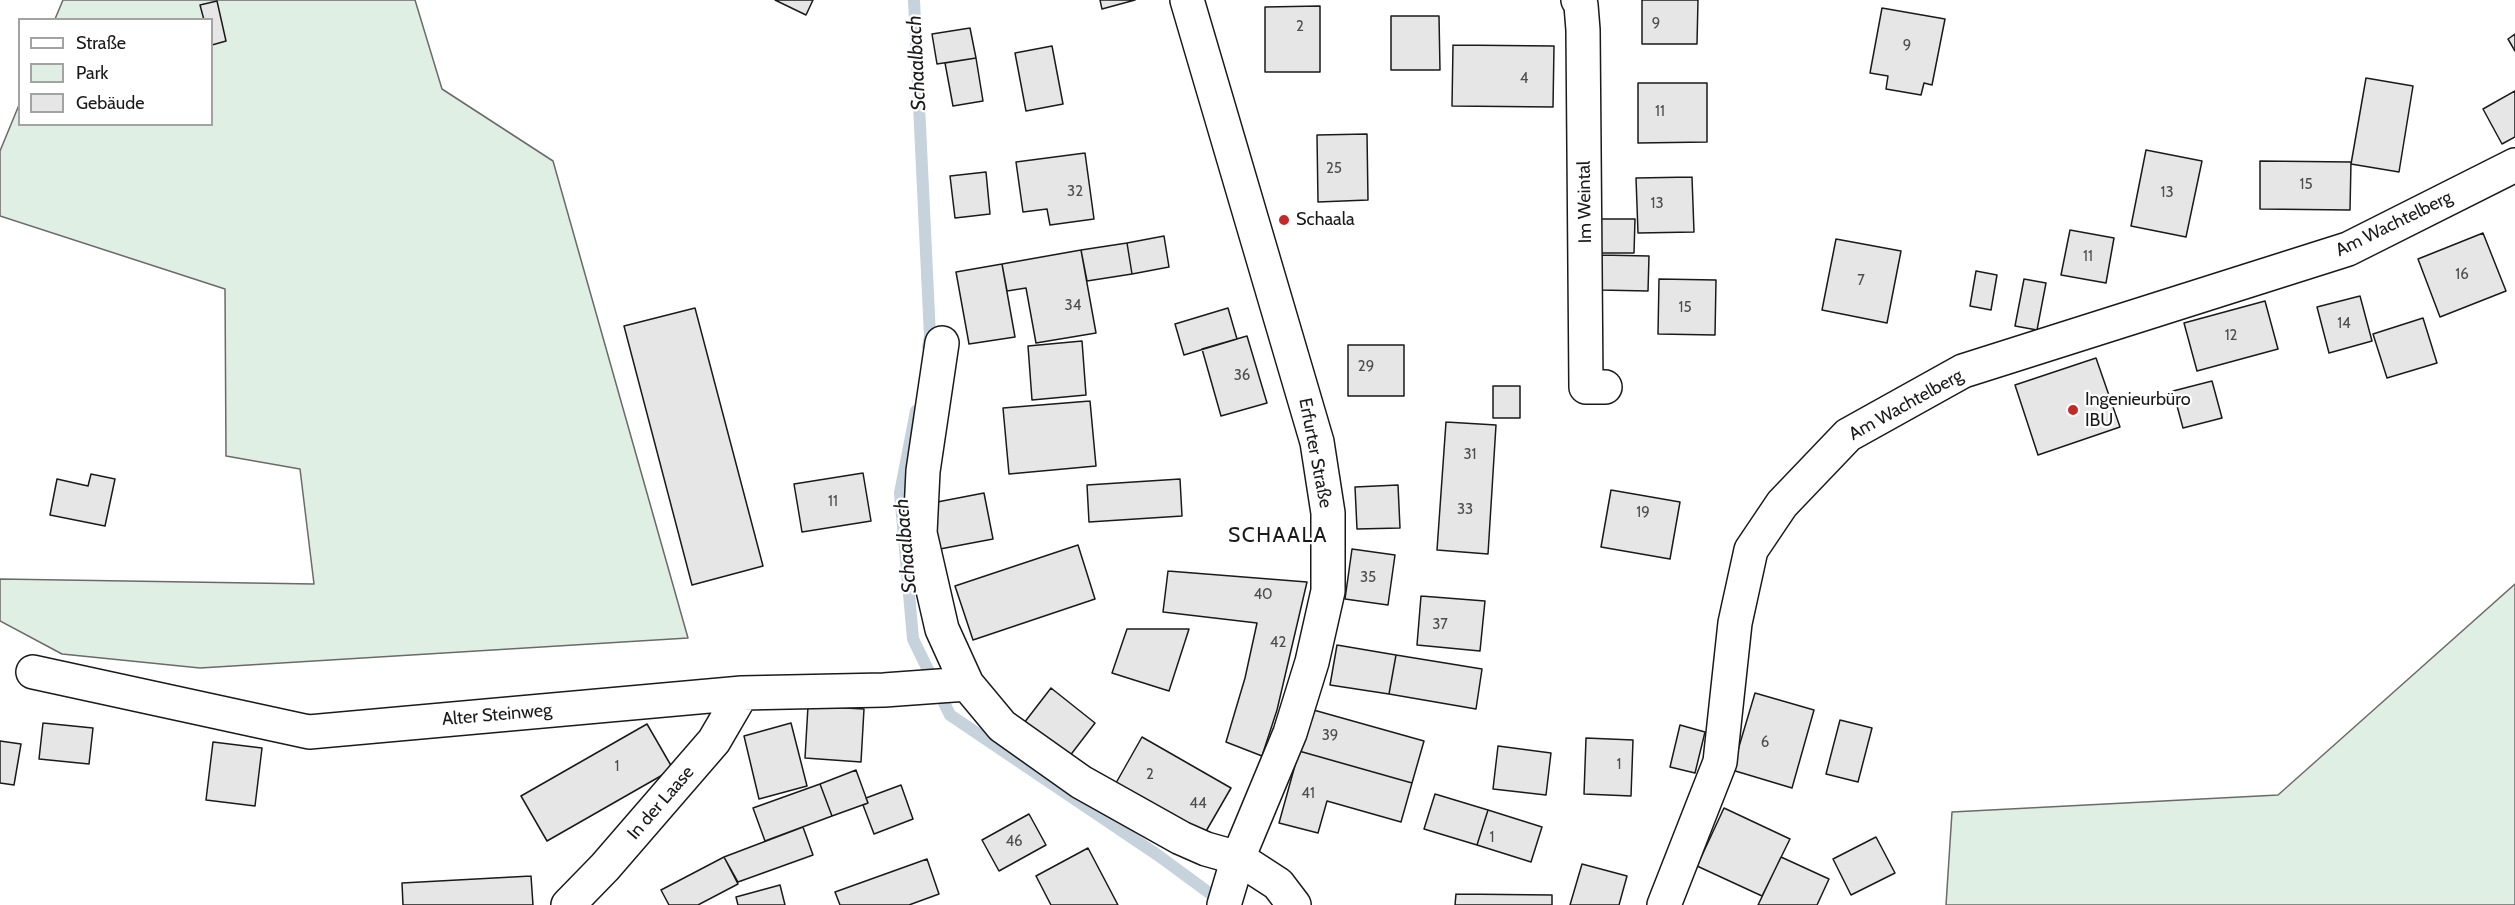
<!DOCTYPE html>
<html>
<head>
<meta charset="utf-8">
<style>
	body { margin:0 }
	#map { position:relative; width:2515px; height:905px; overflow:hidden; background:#fff; font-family:Cabin,sans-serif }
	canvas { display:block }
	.legend { position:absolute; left:18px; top:18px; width:195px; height:108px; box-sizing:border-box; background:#fff; border:2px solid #a3a3a3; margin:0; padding:8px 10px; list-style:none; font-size:18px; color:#1a1a1a }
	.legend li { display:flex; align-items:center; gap:12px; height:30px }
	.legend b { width:30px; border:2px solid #a3a3a3 }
</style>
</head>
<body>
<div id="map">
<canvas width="2515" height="905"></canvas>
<ul class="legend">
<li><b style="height:8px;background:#fff"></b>Straße</li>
<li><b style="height:16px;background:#e0efe3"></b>Park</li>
<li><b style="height:16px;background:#e6e6e6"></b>Gebäude</li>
</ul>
</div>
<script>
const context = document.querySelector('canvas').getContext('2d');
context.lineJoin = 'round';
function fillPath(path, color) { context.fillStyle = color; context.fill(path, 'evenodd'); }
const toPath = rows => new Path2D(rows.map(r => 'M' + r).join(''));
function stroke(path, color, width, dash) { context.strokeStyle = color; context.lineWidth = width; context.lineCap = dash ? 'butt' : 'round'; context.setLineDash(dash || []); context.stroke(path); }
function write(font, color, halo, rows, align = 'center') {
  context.font = font + ' Cabin,sans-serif'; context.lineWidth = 4.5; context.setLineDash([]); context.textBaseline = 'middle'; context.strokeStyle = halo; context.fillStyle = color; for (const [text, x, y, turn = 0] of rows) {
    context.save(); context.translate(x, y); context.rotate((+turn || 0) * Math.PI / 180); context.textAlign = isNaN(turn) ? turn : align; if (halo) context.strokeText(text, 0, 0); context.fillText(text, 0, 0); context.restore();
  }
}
const green = toPath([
	[63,0,415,0,442,89,553,161,688,638,200,668,62,654,0,621,0,579,314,584,300,469,226,456,225,289,0,216,0,151,19,105,20,124,212,124,212,20,55,19,63,0],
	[2515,584,2515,905,1946,905,1952,812,2278,795,2515,584]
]);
const stream = toPath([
	[914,0,930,336,928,347],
	[916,411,900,493,913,639,950,715,1159,856,1223,903]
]);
const building = toPath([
	[775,0,813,0,806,15,775,0],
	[1100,0,1135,0,1102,9,1100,0],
	[1642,0,1698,0,1697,44,1642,44,1642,0],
	[217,1,226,41,212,45,212,20,204,20,200,5,217,1],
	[1320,6,1320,72,1265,72,1265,7,1320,6],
	[1882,8,1945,19,1932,85,1924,83,1921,95,1886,89,1888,76,1870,73,1882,8],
	[1391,16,1439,16,1440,70,1391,70,1391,16],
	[970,28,976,58,937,64,932,34,970,28],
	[2515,34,2515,51,2508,39,2515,34],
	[1453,45,1554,46,1553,107,1452,106,1453,45],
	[1052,46,1063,104,1026,111,1015,53,1052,46],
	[976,58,983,101,953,106,945,63,976,58],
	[2366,78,2413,86,2399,172,2351,164,2366,78],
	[1638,83,1707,83,1707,142,1638,143,1638,83],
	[2515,91,2515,137,2502,144,2483,109,2515,91],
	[1367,134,1368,200,1318,202,1317,135,1367,134],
	[2146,150,2202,161,2186,237,2131,226,2146,150],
	[1085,153,1094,219,1050,225,1047,209,1023,212,1016,162,1085,153],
	[2260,161,2351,162,2350,210,2260,209,2260,161],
	[986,172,990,214,955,218,950,176,986,172],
	[1692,177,1694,232,1638,233,1636,178,1692,177],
	[1600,219,1635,219,1634,253,1600,253,1600,219],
	[2070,230,2114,238,2106,283,2061,275,2070,230],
	[2483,233,2506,291,2440,317,2418,259,2483,233],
	[1164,236,1169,267,1132,274,1127,243,1164,236],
	[1836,239,1901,251,1887,323,1822,310,1836,239],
	[1127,243,1132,274,1087,281,1081,250,1127,243],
	[1081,250,1096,333,1036,343,1026,288,1007,291,1002,264,1081,250],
	[1600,255,1649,256,1648,291,1599,290,1600,255],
	[1002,264,1015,337,969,344,956,272,1002,264],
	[1976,271,1997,275,1991,310,1970,306,1976,271],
	[1659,279,1716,280,1715,335,1658,334,1659,279],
	[2024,279,2046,283,2037,330,2015,326,2024,279],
	[2360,296,2372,341,2329,353,2317,307,2360,296],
	[2265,301,2278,349,2197,371,2184,323,2265,301],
	[695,308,763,566,692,585,624,326,695,308],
	[1228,308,1237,339,1184,355,1175,324,1228,308],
	[2423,318,2437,363,2387,378,2373,334,2423,318],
	[1247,336,1267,403,1221,416,1202,349,1247,336],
	[1082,341,1086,395,1032,400,1028,346,1082,341],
	[1348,345,1404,345,1404,396,1348,396,1348,345],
	[2096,358,2120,427,2038,455,2015,385,2096,358],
	[2212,381,2222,418,2183,428,2173,391,2212,381],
	[1493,386,1520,386,1520,418,1493,418,1493,386],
	[1090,401,1096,466,1009,474,1003,408,1090,401],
	[1446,422,1496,425,1488,554,1437,550,1446,422],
	[863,473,871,521,802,532,794,484,863,473],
	[91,474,115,479,105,526,50,515,57,479,88,486,91,474],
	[1180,479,1182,516,1089,522,1087,485,1180,479],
	[1398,485,1400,528,1357,529,1355,487,1398,485],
	[1611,490,1680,502,1670,559,1601,547,1611,490],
	[984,493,993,539,940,549,932,503,984,493],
	[1078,545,1095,599,973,640,955,586,1078,545],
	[1352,549,1395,555,1388,605,1345,599,1352,549],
	[1168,571,1307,582,1277,710,1262,756,1226,742,1245,678,1257,623,1163,612,1168,571],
	[1421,596,1485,601,1480,651,1417,645,1421,596],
	[1127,629,1189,629,1169,691,1112,673,1127,629],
	[1337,645,1396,655,1389,694,1330,685,1337,645],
	[1396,655,1482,669,1476,709,1389,694,1396,655],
	[1051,688,1095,723,1069,757,1024,723,1051,688],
	[1755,693,1814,710,1792,788,1732,770,1755,693],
	[808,706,864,709,861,762,805,758,808,706],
	[1310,709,1424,741,1412,783,1299,751,1310,709],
	[1840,720,1872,728,1858,782,1826,774,1840,720],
	[43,723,93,728,89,764,39,759,43,723],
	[791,723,807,786,759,799,744,736,791,723],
	[647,724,673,769,547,841,521,796,647,724],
	[1680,725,1705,732,1695,773,1670,767,1680,725],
	[1142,737,1231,788,1205,833,1116,783,1142,737],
	[1586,738,1633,740,1631,796,1584,794,1586,738],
	[0,741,21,744,14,785,0,783,0,741],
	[213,742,262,748,255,806,206,800,213,742],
	[1498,746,1551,753,1546,795,1493,789,1498,746],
	[1299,751,1412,783,1401,822,1327,801,1318,833,1279,823,1299,751],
	[856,770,868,803,832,816,820,784,856,770],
	[820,784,832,816,765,841,753,808,820,784],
	[901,785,913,819,874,834,863,805,868,803,866,798,901,785],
	[1435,794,1488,810,1477,845,1424,829,1435,794],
	[1724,808,1790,839,1762,896,1697,866,1724,808],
	[1488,810,1542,827,1531,862,1477,845,1488,810],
	[1029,814,1046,845,999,871,982,840,1029,814],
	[803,827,813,855,738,882,724,857,803,827],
	[1876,837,1895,873,1851,895,1833,859,1876,837],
	[1088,848,1118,905,1051,905,1036,876,1088,848],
	[724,857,738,884,698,905,669,905,661,890,724,857],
	[1781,857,1829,879,1817,905,1758,905,1781,857],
	[927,859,939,894,909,905,840,905,835,892,927,859],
	[1582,864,1627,876,1619,905,1570,905,1582,864],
	[531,876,533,905,403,905,402,883,531,876],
	[780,885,785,905,738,905,736,897,780,885],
	[1456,894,1552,895,1552,905,1455,905,1456,894]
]);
const street = toPath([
	[1187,0,1317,442,1328,513,1328,591,1312,662,1290,733,1238,858,1224,905],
	[1578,0,1581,5,1583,30,1586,387,1605,387],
	[942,343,923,471,920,533,942,629,967,684,1002,726,1081,782,1181,838,1206,849,1238,858,1278,884,1294,905],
	[33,672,309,732,742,693,884,690,967,684],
	[568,905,605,867,714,741,742,693],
	[1664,905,1720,762,1735,623,1751,550,1782,504,1848,435,1963,371,2348,249,2515,165]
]);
const markers = [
	[1284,220,6,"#c62828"],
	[2073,410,6,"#c62828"]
];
const numberNames = [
	["9",1656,24],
	["2",1300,27],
	["9",1907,46],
	["4",1524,79],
	["11",1660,112],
	["25",1334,169],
	["15",2306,185],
	["32",1075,192],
	["13",2167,193],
	["13",1657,204],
	["11",2088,257],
	["16",2462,275],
	["7",1861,281],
	["34",1073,306],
	["15",1685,308],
	["14",2344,324],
	["12",2231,336],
	["29",1366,367],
	["36",1242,376],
	["31",1470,455],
	["11",833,502],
	["33",1465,510],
	["19",1643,513],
	["35",1368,578],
	["40",1263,595],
	["37",1440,625],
	["42",1278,643],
	["39",1330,736],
	["6",1765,743],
	["1",1619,765],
	["1",617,767],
	["2",1150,775],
	["41",1308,794],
	["44",1198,804],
	["1",1492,838],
	["46",1014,842]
];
const streetNames = [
	["Im Weintal",1585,202,-91],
	["Am Wachtelberg",2394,224,-26],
	["Am Wachtelberg",1906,405,-29],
	["Erfurter Straße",1315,453,79],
	["Alter Steinweg",497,715,-5],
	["In der Laase",661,803,-49]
];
const poiNames = [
	["Schaala",1296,220],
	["Ingenieurbüro",2085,400],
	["IBU",2085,421]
];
const waterNames = [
	["Schaalbach",917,63,-93],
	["Schaalbach",906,546,-95]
];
const quarterNames = [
	["SCHAALA",1278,536]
];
fillPath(green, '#e0efe3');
stroke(green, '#6a6a6a', 1.5);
stroke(stream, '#c6d2dc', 12);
fillPath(building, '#e6e6e6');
stroke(building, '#1a1a1a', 1.5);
stroke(street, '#1a1a1a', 36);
stroke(street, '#fff', 33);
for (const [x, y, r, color] of markers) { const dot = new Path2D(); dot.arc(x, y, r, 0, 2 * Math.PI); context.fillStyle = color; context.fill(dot); stroke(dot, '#fff', 2); }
write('15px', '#4d4d4d', null, numberNames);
write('18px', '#1a1a1a', '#fff', streetNames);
write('18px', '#1a1a1a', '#fff', poiNames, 'left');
write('italic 20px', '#1a1a1a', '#fff', waterNames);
context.letterSpacing = '1.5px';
write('21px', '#1a1a1a', '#fff', quarterNames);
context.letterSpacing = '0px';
</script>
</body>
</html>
